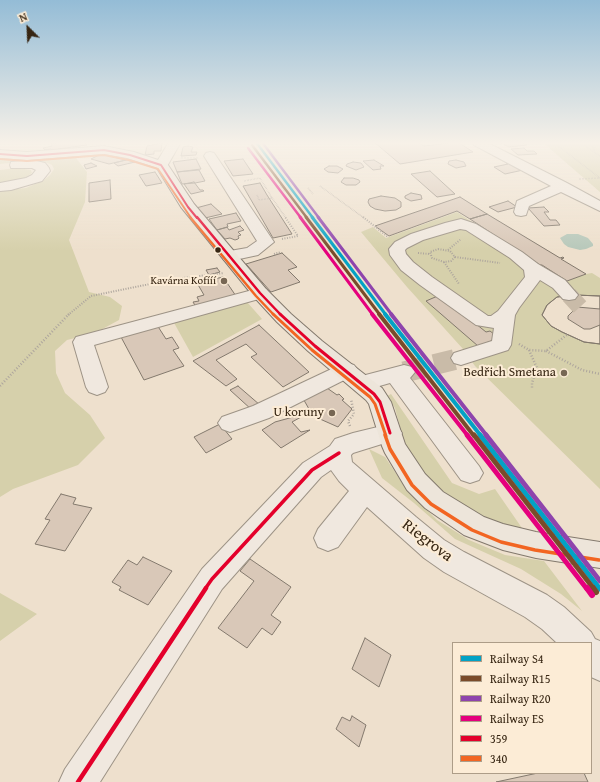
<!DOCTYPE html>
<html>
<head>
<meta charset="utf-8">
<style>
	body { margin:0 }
	#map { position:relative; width:600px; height:782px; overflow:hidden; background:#eee0cd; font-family:"Gentium Book Plus",serif }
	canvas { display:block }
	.legend { position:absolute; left:452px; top:642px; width:140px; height:132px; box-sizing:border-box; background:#fcecd6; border:1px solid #ad9d88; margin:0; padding:5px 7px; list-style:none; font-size:12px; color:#372613 }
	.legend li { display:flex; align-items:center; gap:8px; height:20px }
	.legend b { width:20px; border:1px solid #ad9d88 }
	.north { position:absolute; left:8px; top:8px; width:40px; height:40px; -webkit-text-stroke:3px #fcecd6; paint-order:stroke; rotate:336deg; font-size:11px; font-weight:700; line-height:16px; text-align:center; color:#372613 }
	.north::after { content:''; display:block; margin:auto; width:14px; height:18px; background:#372613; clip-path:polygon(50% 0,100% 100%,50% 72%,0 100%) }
</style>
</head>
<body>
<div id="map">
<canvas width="600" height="782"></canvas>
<ul class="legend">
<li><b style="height:5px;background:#03a2c5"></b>Railway S4</li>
<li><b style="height:5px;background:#7a4b2a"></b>Railway R15</li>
<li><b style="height:5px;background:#8e44ad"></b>Railway R20</li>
<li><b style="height:5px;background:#e5007d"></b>Railway ES</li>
<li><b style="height:5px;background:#e4002b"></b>359</li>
<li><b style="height:5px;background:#f26522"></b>340</li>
</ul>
<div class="north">N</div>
</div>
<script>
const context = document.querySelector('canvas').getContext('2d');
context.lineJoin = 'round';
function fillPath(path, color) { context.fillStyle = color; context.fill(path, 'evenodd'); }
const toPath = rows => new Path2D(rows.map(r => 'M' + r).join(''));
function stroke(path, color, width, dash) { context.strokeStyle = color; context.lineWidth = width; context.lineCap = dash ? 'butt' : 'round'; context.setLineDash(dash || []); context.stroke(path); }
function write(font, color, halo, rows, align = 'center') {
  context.font = font + ' "Gentium Book Plus",serif'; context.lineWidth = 4; context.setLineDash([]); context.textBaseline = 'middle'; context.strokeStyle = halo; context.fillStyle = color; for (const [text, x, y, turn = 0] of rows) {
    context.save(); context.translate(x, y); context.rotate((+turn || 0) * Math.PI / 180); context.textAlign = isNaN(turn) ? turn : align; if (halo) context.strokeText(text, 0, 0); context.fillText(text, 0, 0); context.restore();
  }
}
const green = toPath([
	[542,142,598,142,600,144,600,192],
	[73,154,87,172,85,202,69,240,89,292,110,297,122,306,119,320,95,333,67,340,55,351,56,373,65,393,90,415,105,438,78,465,13,489,0,497,0,191,26,188,44,180,50,175,54,169,52,165,45,162,20,162,0,164,0,157],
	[18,168,31,170,32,173,23,179,0,184,0,170],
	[457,212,563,282,586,274,592,273,600,278,600,296,575,295,557,297,547,305,542,315,551,326,562,332,584,342,600,344,600,489,475,366,463,349,407,287,361,232,373,227,386,238],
	[247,302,262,319,193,357,173,321],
	[391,394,452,483,479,494,495,489,524,531,483,517,454,501,430,481,414,461,403,439,395,408,387,396],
	[369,449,385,457,407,490,437,520,469,540,505,555,544,561,582,611,561,594,521,569,455,539,414,503,382,478],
	[0,593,37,614,0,641]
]);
const water = toPath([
	[567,234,578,234,588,238,593,244,593,246,586,249,580,250,568,247,564,244,560,238]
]);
const building = toPath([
	[65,142,71,142,70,143,84,142,87,145,58,149,58,151,52,151,51,149,45,150,43,148,52,146,51,144,65,142],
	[374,142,418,142,424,146,458,142,473,152,400,164,374,142],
	[499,142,521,142,527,145,509,147,499,142],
	[162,143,161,151,154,151,154,154,145,155,147,146,162,143],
	[188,146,193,147,191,152,197,152,196,155,181,156,183,147,188,146],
	[524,148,527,151,534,151,537,154,518,155,511,149,524,148],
	[101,154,126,160,109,164,91,159,101,154],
	[196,159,201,169,177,172,173,162,196,159],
	[243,159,253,174,233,176,224,161,243,159],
	[126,160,135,162,118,166,114,163,126,160],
	[374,160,384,166,380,166,381,169,373,170,363,161,374,160],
	[456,160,464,162,466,166,456,168,448,164,449,161,456,160],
	[353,162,361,163,364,167,356,170,346,166,347,164,353,162],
	[508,162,523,170,505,174,494,167,508,164,506,163,508,162],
	[91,163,97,166,86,169,84,165,91,163],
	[329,166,337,166,343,169,338,173,328,172,324,169,329,166],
	[199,170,205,181,195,183,182,184,177,172,199,170],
	[430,171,455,194,437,197,411,174,430,171],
	[155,172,162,183,146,186,139,175,155,172],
	[344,178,353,178,359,180,360,182,356,185,346,185,341,182,344,178],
	[110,180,111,199,89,202,89,183,110,180],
	[194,182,200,190,203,190,204,191,191,194,184,184,194,182],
	[260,183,267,195,292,234,273,238,243,186,260,183],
	[411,193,421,195,422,199,411,201,405,198,405,196,411,193],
	[381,196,395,198,401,202,401,207,396,210,385,211,375,209,370,206,368,202,369,199,381,196],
	[460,197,487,214,470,219,457,211,389,236,375,226,460,197],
	[508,201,517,207,498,212,489,207,508,201],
	[211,204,222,214,205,218,196,208,211,204],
	[544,207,549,212,544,212,550,220,556,220,560,225,544,226,528,208,544,207],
	[236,213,241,221,227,224,228,227,217,230,209,219,236,213],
	[487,214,560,258,563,257,564,258,561,259,586,274,567,281,542,265,540,265,470,219,487,214],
	[240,226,244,230,238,232,241,235,238,236,239,238,238,239,235,240,230,238,225,239,217,230,227,227,229,230,240,226],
	[282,253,297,267,288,270,300,282,271,292,246,264,282,253],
	[217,268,220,272,209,275,206,270,217,268],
	[223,277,236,296,196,307,193,302,199,301,197,297,204,295,197,283,223,277],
	[440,295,486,332,490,331,499,338,478,346,426,301,440,295],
	[575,295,600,296,600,309,577,307,568,316,568,319,584,329,590,329,600,325,600,344,584,342,562,332,551,326,542,315,547,305,557,297,575,295],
	[575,295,600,296,600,344,584,342,562,332,551,326,542,315,547,305,557,297,575,295],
	[157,325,166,339,172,337,179,348,173,350,184,366,144,380,121,337,157,325],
	[259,325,309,372,283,387,251,357,257,354,246,344,216,360,237,379,226,386,193,361,259,325],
	[238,386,260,405,252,410,230,390,238,386],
	[327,388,337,395,339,394,344,399,342,400,352,409,338,427,320,419,309,409,301,395,327,388],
	[309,410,312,411,292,422,301,432,310,430,281,448,262,430,275,422,304,414,309,410],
	[220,424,232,439,206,453,194,437,220,424],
	[61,494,76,498,73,504,92,508,65,551,35,544,50,520,45,519,61,494],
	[143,557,172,571,148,605,119,590,121,587,112,582,128,560,137,565,143,557],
	[250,559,291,587,271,615,281,622,272,635,262,628,247,648,218,628,254,581,240,571,250,559],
	[365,638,391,655,379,687,352,669,365,638],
	[352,716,366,725,359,747,336,729,342,717,350,721,352,716],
	[538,773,584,773,588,782,496,782,538,773]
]);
const minorTunnelFar1 = toPath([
	[569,295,580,307]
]);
const minorTunnel = toPath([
	[404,372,461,358]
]);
const pathFar2 = toPath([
	[193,142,198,149],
	[553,142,600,178],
	[579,142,594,152],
	[589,142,594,148,595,153,600,156],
	[181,158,198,158],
	[579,179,600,178],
	[244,181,260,178,272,198],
	[280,185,285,191],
	[320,186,364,218],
	[308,188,313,194],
	[257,195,259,200,272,198,286,218]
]);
const pathFar1 = toPath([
	[363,217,388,237],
	[282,239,298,236,285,217],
	[438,249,450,251,455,257,451,261,444,262,432,258,430,252,438,249],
	[448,250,461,239],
	[418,253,430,254],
	[274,254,281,252],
	[455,257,500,263],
	[444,262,459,284],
	[68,315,91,296,175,279,224,273]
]);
const path = toPath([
	[519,344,529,350,546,351,568,334],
	[529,350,537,368,532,383,532,389],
	[546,351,582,370,600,374],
	[0,386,69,314],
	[350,426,348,421,354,414,351,399]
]);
const minor = toPath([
	[169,142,181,142,166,168,161,169,127,158,104,154,27,160,0,158,0,150,27,152,104,146,134,152,158,160,169,142],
	[472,142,486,142,567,183,600,201,600,211,561,192,529,206,526,215,521,216,516,215,514,212,517,201,551,186,474,145,472,142],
	[210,152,214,153,274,242,258,255,230,261,224,260,222,256,224,252,247,248,257,241,204,156,206,153,210,152],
	[32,160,45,163,49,168,50,171,42,181,11,190,0,191,0,183,26,178,32,175,36,170,32,168,11,168,10,165,11,162,32,160],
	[461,219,476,224,522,252,538,264,565,280,578,295,575,299,569,300,563,299,553,288,540,280,519,308,515,315,511,345,508,350,461,365,454,363,451,358,454,353,492,341,494,328,476,325,420,285,401,270,390,255,389,249,395,242,411,234,445,223,461,219],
	[460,229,466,230,510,258,524,270,525,277,498,311,491,316,488,316,432,277,413,262,406,254,405,250,407,248,423,240,460,229],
	[260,288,266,289,269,293,266,297,94,345,108,387,105,392,97,395,89,392,86,387,73,342,76,337,260,288],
	[347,363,354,365,358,370,354,375,269,418,230,432,222,429,218,423,222,417,253,406,340,365,347,363],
	[404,365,412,367,415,372,410,378,479,466,483,473,479,480,470,483,461,480,390,383,362,391,354,388,351,383,354,378,404,365],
	[390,424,398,427,402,433,398,439,353,453,351,455,352,462,416,517,444,540,464,552,547,595,564,607,591,632,595,639,600,641,600,681,591,677,591,643,557,643,542,629,525,617,444,572,424,558,367,507,338,547,328,551,318,547,314,538,318,529,349,491,339,481,331,470,321,477,222,589,100,782,59,782,65,769,202,569,303,463,330,446,335,439,353,433,390,424]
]);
const major = toPath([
	[161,161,166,162,194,204,266,289,291,314,322,341,382,388,391,402,405,444,425,474,443,492,484,517,503,524,536,532,600,542,600,568,536,558,503,550,464,535,425,508,407,490,385,453,382,446,369,404,366,400,308,351,277,322,254,297,181,207,155,165,156,162,161,161]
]);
const bus1Far4 = toPath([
	[0,154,27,156,104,150,130,155,161,165,188,207,197,218]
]);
const bus1Far3 = toPath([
	[197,217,260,293,281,315]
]);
const bus1Far2 = toPath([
	[280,314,315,346,374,394,380,402,390,433]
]);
const bus1Far1 = toPath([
	[205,589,212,579,312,470,339,453]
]);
const bus1 = toPath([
	[78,782,206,588]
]);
const bus2Far3 = toPath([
	[0,159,27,161,104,155,129,160,158,169,191,218]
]);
const bus2Far2 = toPath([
	[190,217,256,296,274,315]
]);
const bus2Far1 = toPath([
	[273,314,312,350,370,397,375,404,386,436]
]);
const bus2 = toPath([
	[385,435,390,449,412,485,431,504,472,530,501,542,535,550,599,560]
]);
const rail1Far3 = toPath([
	[256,142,313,218]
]);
const rail1Far2 = toPath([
	[312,217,386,315]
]);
const rail1Far1 = toPath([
	[385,314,481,436]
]);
const rail1 = toPath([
	[480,435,600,589]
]);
const rail2Far4 = toPath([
	[252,145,307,218]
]);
const rail2Far3 = toPath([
	[306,217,380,315]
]);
const rail2Far2 = toPath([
	[379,314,474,436]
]);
const rail2Far1 = toPath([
	[474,435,594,589]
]);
const rail2 = toPath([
	[593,588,596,592]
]);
const rail3Far3 = toPath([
	[262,142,319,218]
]);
const rail3Far2 = toPath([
	[318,217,392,315]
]);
const rail3Far1 = toPath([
	[391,314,487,436]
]);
const rail3 = toPath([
	[486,435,600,581]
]);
const rail4Far4 = toPath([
	[248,148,301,218]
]);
const rail4Far3 = toPath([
	[300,217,373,315]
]);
const rail4Far2 = toPath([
	[372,314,468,436]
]);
const rail4Far1 = toPath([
	[467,435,587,589]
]);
const rail4 = toPath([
	[587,588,592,595]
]);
const markers = [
	[218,250,3.5,"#372613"],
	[224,281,4,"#776754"],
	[564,373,4,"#776754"],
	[332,413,4,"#776754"]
];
const farPoinames = [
	["Kavárna Kofííí",216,281]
];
const poiNames = [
	["Bedřich Smetana",556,373],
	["U koruny",324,413]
];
const nearStreetnames = [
	["Riegrova",427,541,37]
];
fillPath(green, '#d6d0ab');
fillPath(water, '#b7c8ba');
fillPath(building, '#d9c8b8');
stroke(building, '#83796d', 1);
stroke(minorTunnelFar1, '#c9bba8', 17, [17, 8]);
stroke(minorTunnel, '#c9bba8', 21, [21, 10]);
stroke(minor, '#9d9386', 2);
stroke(major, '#83796d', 2);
stroke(pathFar2, '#ada59d', 1.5, [0.5, 1]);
stroke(pathFar1, '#ada59d', 2, [1, 1.5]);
stroke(path, '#ada59d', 2.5, [1, 2]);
fillPath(minor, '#f0e8df');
fillPath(major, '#ede5da');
stroke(bus1Far4, '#e4002b', 2);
stroke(bus1Far3, '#e4002b', 2.5);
stroke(bus1Far2, '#e4002b', 3);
stroke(bus1Far1, '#e4002b', 3.5);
stroke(bus1, '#e4002b', 4.5);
stroke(bus2Far3, '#f26522', 2);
stroke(bus2Far2, '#f26522', 2.5);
stroke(bus2Far1, '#f26522', 3);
stroke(bus2, '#f26522', 3.5);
stroke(rail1Far3, '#03a2c5', 2.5);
stroke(rail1Far2, '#03a2c5', 3);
stroke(rail1Far1, '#03a2c5', 4);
stroke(rail1, '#03a2c5', 5);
stroke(rail2Far4, '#7a4b2a', 2.5);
stroke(rail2Far3, '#7a4b2a', 3);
stroke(rail2Far2, '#7a4b2a', 4);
stroke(rail2Far1, '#7a4b2a', 5);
stroke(rail2, '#7a4b2a', 6);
stroke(rail3Far3, '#8e44ad', 2.5);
stroke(rail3Far2, '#8e44ad', 3);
stroke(rail3Far1, '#8e44ad', 4);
stroke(rail3, '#8e44ad', 5);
stroke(rail4Far4, '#e5007d', 2.5);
stroke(rail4Far3, '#e5007d', 3);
stroke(rail4Far2, '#e5007d', 4);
stroke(rail4Far1, '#e5007d', 5);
stroke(rail4, '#e5007d', 6);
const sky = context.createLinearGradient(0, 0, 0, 251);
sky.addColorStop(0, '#94bcd6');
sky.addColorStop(0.57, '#f7f1e8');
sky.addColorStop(1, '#f7f1e800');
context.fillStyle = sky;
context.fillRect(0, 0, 600, 251);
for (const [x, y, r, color] of markers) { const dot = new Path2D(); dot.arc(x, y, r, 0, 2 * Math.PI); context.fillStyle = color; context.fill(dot); stroke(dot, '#fcecd6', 1.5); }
write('11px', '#372613', '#fcecd6', farPoinames, 'right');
write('13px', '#372613', '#fcecd6', poiNames, 'right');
write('16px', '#372613', '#fcecd6', nearStreetnames);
</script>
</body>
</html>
